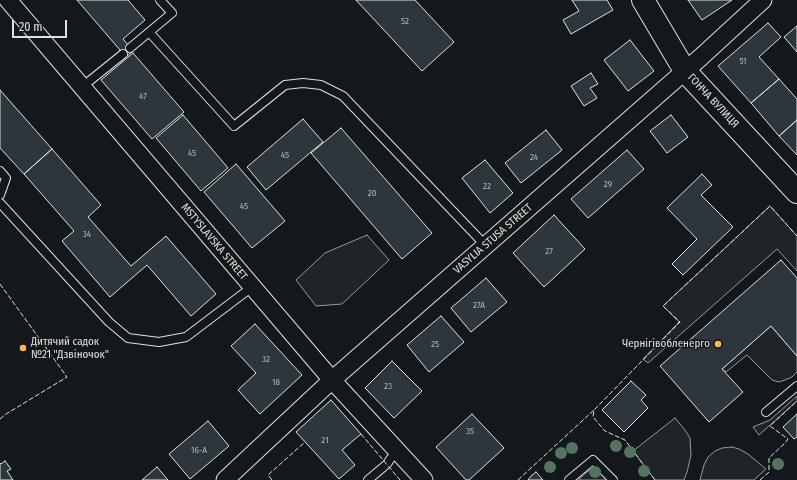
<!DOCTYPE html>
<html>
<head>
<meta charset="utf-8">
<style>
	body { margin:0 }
	#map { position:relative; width:797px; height:480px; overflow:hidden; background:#14181c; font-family:"Fira Sans Condensed",sans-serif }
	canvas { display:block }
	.scale { position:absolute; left:12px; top:20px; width:55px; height:18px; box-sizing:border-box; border:2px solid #d8e6dc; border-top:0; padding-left:5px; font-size:12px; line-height:14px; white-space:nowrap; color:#d8e6dc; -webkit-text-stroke:3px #14181c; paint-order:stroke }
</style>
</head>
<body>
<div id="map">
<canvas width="797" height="480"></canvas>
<div class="scale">20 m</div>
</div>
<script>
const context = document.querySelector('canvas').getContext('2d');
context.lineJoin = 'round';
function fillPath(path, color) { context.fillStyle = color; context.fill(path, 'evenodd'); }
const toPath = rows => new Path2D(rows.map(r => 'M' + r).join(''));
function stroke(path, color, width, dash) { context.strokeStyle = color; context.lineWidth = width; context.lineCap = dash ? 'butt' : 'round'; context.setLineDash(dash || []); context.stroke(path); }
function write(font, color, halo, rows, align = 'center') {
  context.font = font + ' "Fira Sans Condensed",sans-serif'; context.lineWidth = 3; context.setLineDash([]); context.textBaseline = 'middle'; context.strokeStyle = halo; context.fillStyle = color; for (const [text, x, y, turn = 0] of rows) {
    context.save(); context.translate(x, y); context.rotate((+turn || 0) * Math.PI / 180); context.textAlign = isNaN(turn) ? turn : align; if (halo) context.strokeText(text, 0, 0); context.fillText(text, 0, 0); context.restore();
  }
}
const green = toPath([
	[770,206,797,236,797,271,777,249,648,363,643,359,679,322,663,306,770,206],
	[367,235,389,260,342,304,316,306,296,280,325,253,367,235],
	[771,326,797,356,797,372,792,377,785,380,779,382,772,380,747,355,726,372,722,369,771,326],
	[797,396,797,401,759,435,753,427,770,420,797,396],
	[675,418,685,430,690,438,691,455,687,472,684,480,655,480,633,451,675,418],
	[732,447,739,449,748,454,766,469,754,480,700,480,704,465,708,457,715,451,722,448,732,447],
	[594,466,608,480,579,480,579,479,594,466]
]);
const building = toPath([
	[77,0,128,0,145,20,123,39,133,51,126,57,77,0],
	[356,0,415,0,454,42,422,71,356,0],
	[572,0,607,0,613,10,571,34,563,20,579,11,572,0],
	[688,0,732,0,702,20,688,0],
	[768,23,781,37,759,57,779,79,751,103,718,66,768,23],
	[797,26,797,52,784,37,797,26],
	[630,40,654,71,628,91,604,60,630,40],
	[133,53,184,112,152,139,101,80,133,53],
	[591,73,598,84,590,88,597,98,584,106,571,86,591,73],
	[779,79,797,99,797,120,779,136,751,103,779,79],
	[0,90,52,149,24,174,0,148,0,90],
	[183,115,228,168,201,191,156,138,183,115],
	[671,115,688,137,667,153,650,131,671,115],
	[303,119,323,142,266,190,247,167,303,119],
	[797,120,797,155,779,136,797,120],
	[341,128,432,233,402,259,311,153,341,128],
	[546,130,562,150,521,183,505,163,546,130],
	[52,149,101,205,88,217,131,266,166,236,216,294,191,316,147,265,110,297,62,241,74,231,24,174,52,149],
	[627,150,644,169,588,218,571,199,627,150],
	[485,160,513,193,490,213,462,178,485,160],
	[236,164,285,221,252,248,204,192,236,164],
	[702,174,712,185,701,195,733,227,683,275,672,264,697,239,667,208,702,174],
	[554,215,585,249,544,287,513,253,554,215],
	[781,260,797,278,797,356,771,326,722,369,743,392,709,422,660,366,781,260],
	[486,278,507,302,471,332,451,308,486,278],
	[441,316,464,342,429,372,407,345,441,316],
	[255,324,302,375,260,414,238,390,256,373,231,346,255,324],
	[392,361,422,391,394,418,365,388,392,361],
	[631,381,646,395,641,400,648,408,624,432,602,410,631,381],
	[331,400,361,434,342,450,355,465,339,479,296,432,331,400],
	[472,414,504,448,469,480,466,480,436,447,472,414],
	[797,414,797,437,794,439,783,427,797,414],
	[208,421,229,446,190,479,169,454,208,421],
	[5,461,11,469,7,471,13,480,0,480,0,463,1,464,5,461],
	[157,467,168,480,142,480,157,467],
	[536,472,543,480,528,480,531,476,536,472]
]);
const lane = toPath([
	[149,32,234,126,285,85,303,83,321,85,343,96,486,246],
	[130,48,172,13,160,0],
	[82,87,123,54],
	[0,171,6,178,0,195],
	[0,203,109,322,128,338,159,342,186,337,252,287],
	[766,412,797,386],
	[368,480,387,464,391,458,398,453],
	[569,480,593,460,613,480]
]);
const street = toPath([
	[8,0,332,380,424,480],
	[225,480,332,380,701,57,763,0]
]);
const secondary = toPath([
	[643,0,685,71,797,192]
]);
const fence = toPath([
	[0,284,67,377,6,414,0,419],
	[361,434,400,480],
	[272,480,268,475,305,442],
	[518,480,594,410],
	[655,480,625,440,605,431,593,417,594,410,680,322,663,306,770,206,797,236],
	[760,480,769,472,769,458,785,443,788,439,770,426,797,401]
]);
const trees = [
	[616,446],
	[572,448],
	[630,452],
	[561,453],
	[778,464],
	[550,467],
	[644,471],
	[595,472]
];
const markers = [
	[718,344,4,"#ffb74d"],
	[23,348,4,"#ffb74d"]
];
const numberNames = [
	["52",405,21],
	["51",743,61],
	["47",143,96],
	["45",192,153],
	["45",285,155],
	["24",534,157],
	["29",608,184],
	["22",487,186],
	["20",372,193],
	["45",244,206],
	["34",87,234],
	["27",549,251],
	["27А",479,305],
	["25",435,344],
	["32",266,359],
	["18",276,382],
	["23",388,386],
	["35",470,431],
	["21",325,440],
	["16-А",199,450]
];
const streetNames = [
	["ГОНЧА ВУЛИЦЯ",713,101,47],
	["VASYLIA STUSA STREET",493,239,-41],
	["MSTYSLAVSKA STREET",214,242,50]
];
const poiNames = [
	["Дитячий садок",31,342],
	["№21 \"Дзвіночок\"",31,355],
	["Чернігівобленерго",710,344,"right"]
];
fillPath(green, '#202428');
stroke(green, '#939e99', 1);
fillPath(building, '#2c363c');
stroke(building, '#d8e6dc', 1);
stroke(lane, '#d8e6dc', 10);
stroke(street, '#d8e6dc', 19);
stroke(secondary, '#d8e6dc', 24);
stroke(lane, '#14181c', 8);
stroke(street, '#14181c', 17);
stroke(secondary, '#14181c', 22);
stroke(fence, '#d8e6dc', 1, [5, 2]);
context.fillStyle = '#55745f';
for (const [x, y] of trees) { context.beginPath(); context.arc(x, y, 6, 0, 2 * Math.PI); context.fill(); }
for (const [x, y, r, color] of markers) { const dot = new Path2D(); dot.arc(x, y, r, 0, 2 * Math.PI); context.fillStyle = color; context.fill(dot); stroke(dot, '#14181c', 1.5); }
write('9px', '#adbab4', null, numberNames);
write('11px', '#d8e6dc', '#14181c', streetNames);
write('11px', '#d8e6dc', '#14181c', poiNames, 'left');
</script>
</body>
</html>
